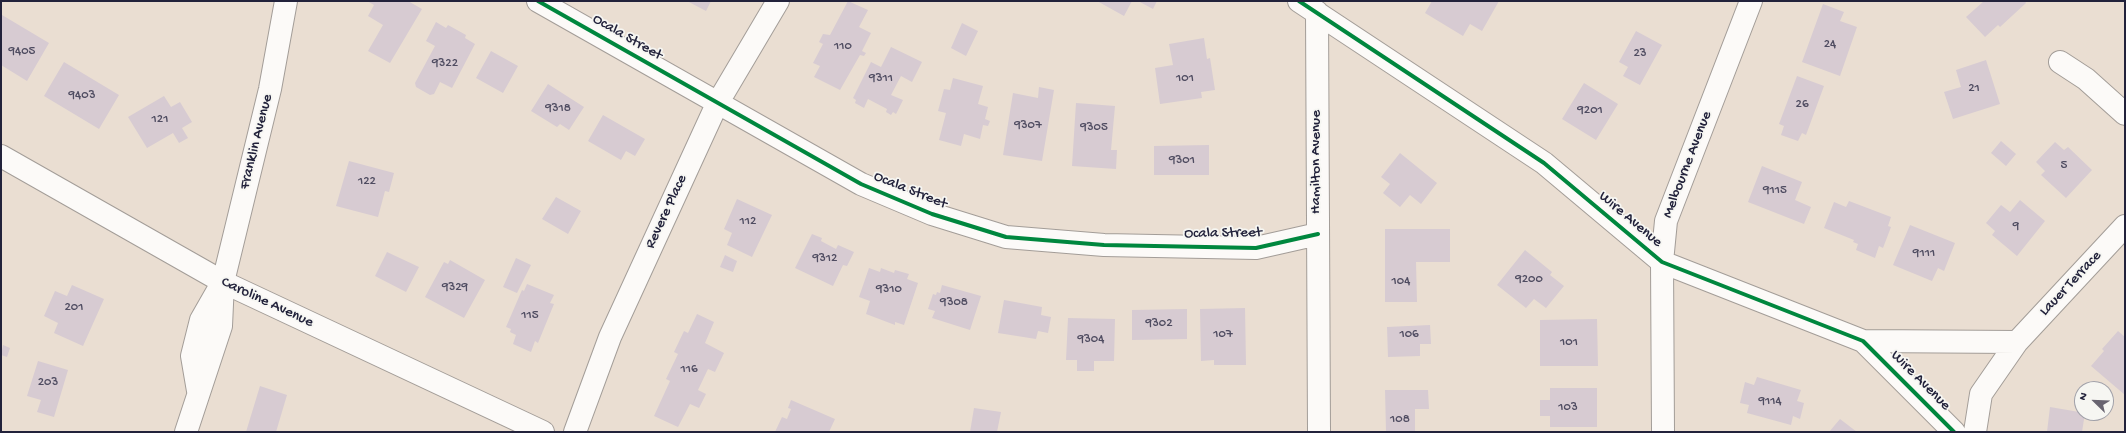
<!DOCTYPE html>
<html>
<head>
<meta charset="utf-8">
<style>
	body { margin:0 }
	#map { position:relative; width:2126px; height:433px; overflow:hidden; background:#eaded2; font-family:"Gochi Hand",sans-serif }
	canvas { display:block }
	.frame { position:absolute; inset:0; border:2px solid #22223b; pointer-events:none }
	.north { position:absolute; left:2074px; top:381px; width:40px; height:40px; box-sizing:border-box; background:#f6f6f2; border:1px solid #a1a1a9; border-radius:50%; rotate:293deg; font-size:11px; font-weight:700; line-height:16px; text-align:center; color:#22223b }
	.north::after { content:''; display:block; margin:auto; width:14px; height:18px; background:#686470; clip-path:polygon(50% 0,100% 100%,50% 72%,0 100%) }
</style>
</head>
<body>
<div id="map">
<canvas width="2126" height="433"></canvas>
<div class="frame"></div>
<div class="north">N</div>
</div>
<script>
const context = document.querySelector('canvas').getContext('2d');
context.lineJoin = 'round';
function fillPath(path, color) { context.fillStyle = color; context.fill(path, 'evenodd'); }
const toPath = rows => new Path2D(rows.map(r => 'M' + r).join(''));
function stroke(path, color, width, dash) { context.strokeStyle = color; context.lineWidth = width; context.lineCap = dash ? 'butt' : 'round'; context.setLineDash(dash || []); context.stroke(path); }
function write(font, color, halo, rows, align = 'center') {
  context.font = font + ' "Gochi Hand",sans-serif'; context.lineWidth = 3.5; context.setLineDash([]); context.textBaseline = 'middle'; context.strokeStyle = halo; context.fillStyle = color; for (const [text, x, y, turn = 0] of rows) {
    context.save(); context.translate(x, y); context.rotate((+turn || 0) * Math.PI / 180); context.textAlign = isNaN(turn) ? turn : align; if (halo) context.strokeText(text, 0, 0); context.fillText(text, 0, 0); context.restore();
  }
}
const building = toPath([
	[367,1,408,1,422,9,390,63,368,51,383,25,368,16,374,5],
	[687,1,711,1,706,11],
	[848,1,868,10,859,27,871,33,862,51,866,53,864,56,860,55,840,90,814,77,820,66,813,63,823,44,819,42,823,34,830,35],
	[1097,1,1132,1,1124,16],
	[1138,1,1157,1,1153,9],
	[1432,1,1499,1,1482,31,1470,24,1463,36,1425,13],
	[1984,1,2025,1,2026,3,2000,27,1998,25,1985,37,1966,17],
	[1823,4,1844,12,1840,21,1857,27,1840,76,1802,62],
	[2,15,49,43,27,81,1,65],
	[436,22,446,28,448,25,466,35,465,38,475,44,452,88,440,82,434,94,430,95,416,87,415,83,435,46,426,41],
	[962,23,978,31,966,56,951,48],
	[1636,31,1662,45,1640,85,1623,76,1628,67,1619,62],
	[1204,38,1207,59,1210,58,1215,90,1201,92,1202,98,1160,104,1155,68,1173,65,1169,44],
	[891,47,922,62,912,82,901,76,891,95,903,100,896,114,893,112,891,115,886,112,887,109,868,99,864,108,855,103,856,100,853,98,871,62,881,67],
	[491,51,518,66,503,93,476,78],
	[1986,60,2000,104,1953,119,1944,92,1961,87,1956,70],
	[64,62,119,95,99,129,44,96],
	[1797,76,1824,86,1806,135,1802,133,1798,141,1781,135,1784,126,1779,124],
	[953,78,983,86,978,104,988,107,985,119,990,121,988,126,983,125,980,139,964,134,961,146,939,140,946,113,938,111,944,89,950,90],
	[1584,83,1618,104,1596,140,1562,119],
	[548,84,584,107,569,130,560,124,557,127,531,111],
	[1039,87,1054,90,1042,161,1003,155,1013,93,1038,98],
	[164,96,171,107,180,102,192,122,182,128,188,138,179,143,173,133,147,148,128,117],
	[1076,103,1115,106,1111,150,1117,150,1116,169,1072,166],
	[603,115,645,139,635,156,626,151,621,160,588,141],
	[2001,141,2016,154,2006,166,1991,153],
	[2055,142,2064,150,2068,147,2092,170,2066,198,2041,175,2045,171,2036,162],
	[1209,145,1209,175,1154,175,1154,146],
	[1400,153,1437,183,1421,204,1410,195,1400,207,1383,193,1390,184,1381,177],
	[349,161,394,173,389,192,385,191,378,217,336,206],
	[1762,166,1802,182,1795,200,1811,207,1804,224,1748,202],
	[556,197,581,211,568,234,542,219],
	[737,199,772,215,752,257,727,245,732,233,724,229],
	[2020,200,2045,221,2017,256,1992,235,1995,231,1986,223,2001,205,2010,212],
	[1849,201,1891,217,1888,226,1891,227,1883,248,1879,246,1875,258,1856,250,1858,244,1853,242,1854,240,1824,228,1834,202,1846,207],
	[1910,225,1955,243,1944,271,1938,268,1932,281,1893,265],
	[1385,229,1450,229,1450,262,1416,262,1417,302,1385,302],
	[812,234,822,238,821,241,836,249,838,245,854,252,847,266,843,265,833,286,795,268],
	[1525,250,1552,272,1550,275,1564,286,1546,308,1534,299,1526,308,1497,285],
	[387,252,419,267,406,292,375,276],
	[725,255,737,261,733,272,720,267],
	[516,258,531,265,517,293,503,287],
	[450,260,485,280,464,318,425,297,444,262,448,264],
	[869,268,880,272,881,268,894,273,895,270,909,274,907,279,918,283,904,325,895,322,895,325,866,314,870,301,859,297],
	[527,284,554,295,550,303,554,304,538,343,535,341,531,352,513,344,516,335,510,332,511,329,506,327,522,290,524,291],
	[72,285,104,299,83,346,54,333,58,323,44,316,55,291,67,296],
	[942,285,981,296,970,330,932,318,935,311,928,309,933,294,936,295,937,292,940,293],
	[1004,300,1042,307,1041,315,1051,317,1048,333,1038,331,1036,339,998,333],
	[1245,308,1246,365,1214,365,1214,360,1201,361,1200,309],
	[1187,309,1187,339,1132,340,1132,310],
	[697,314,714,322,705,343,724,353,715,372,708,369,698,390,706,394,699,408,690,404,678,427,654,416,670,381,666,379,678,354,674,352,684,331,688,333],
	[1068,318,1115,319,1114,361,1094,361,1094,371,1077,371,1077,360,1066,360],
	[1597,319,1598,366,1540,366,1540,320],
	[1430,325,1431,344,1420,344,1420,356,1388,357,1387,327],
	[2118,331,2125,337,2125,395,2091,366,2104,351,2102,349],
	[3,345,10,348,7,357,1,355],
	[38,361,68,370,54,417,37,412,41,400,27,396],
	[1757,377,1801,390,1797,401,1804,403,1800,419,1793,416,1791,425,1747,413,1749,405,1740,403,1745,382,1754,385],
	[260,386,287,395,276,432,246,432],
	[1550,388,1597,388,1597,427,1550,427,1550,416,1540,416,1540,400,1550,400],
	[1385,390,1428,390,1429,409,1415,409,1415,431,1386,431],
	[791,400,835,419,829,432,775,432,782,417,787,419,791,409,788,408],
	[2050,407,2085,413,2082,432,2047,432],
	[974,408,1001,412,997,432,970,432],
	[1840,419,1857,432,1829,432]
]);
const street = toPath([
	[538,1,861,184,932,214,1006,237,1104,245,1256,248,1318,234],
	[1299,1,1544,163,1662,262,1863,341,1954,432],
	[1317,12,1319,432],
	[2060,62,2086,79,2125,114],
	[1,156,223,282,543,432],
	[1863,341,2017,342,2125,226],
	[575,432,610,337,717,104,778,1],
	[1663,432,1662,262,1666,221,1751,1],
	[1975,432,1981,394,2017,342]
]);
const secondary = toPath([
	[198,391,192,356,201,320,221,285],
	[186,432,221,326,223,282,270,89,286,1]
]);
const cycleway = toPath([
	[538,1,861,184,932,214,1006,237,1104,245,1256,248,1318,234],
	[1299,1,1544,163,1662,262,1863,341,1954,432]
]);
const numberNames = [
	["24",1830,45],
	["110",843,47],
	["9405",22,52],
	["23",1640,54],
	["9322",445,64],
	["9311",881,79],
	["101",1185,79],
	["21",1974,89],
	["9403",82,96],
	["26",1802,105],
	["9318",558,109],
	["9201",1590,111],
	["121",160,120],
	["9307",1028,126],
	["9305",1094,128],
	["9301",1182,161],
	["5",2064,166],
	["122",367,182],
	["9115",1775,191],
	["112",748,222],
	["9",2016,227],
	["9111",1924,254],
	["9312",825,259],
	["9200",1529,280],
	["104",1401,282],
	["9329",455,288],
	["9310",889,290],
	["9308",954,303],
	["201",74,308],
	["115",530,316],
	["9302",1159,324],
	["107",1223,335],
	["106",1409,335],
	["9304",1091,340],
	["101",1569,343],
	["116",689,370],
	["203",48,383],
	["9114",1770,402],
	["103",1568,408],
	["108",1400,420]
];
const streetNames = [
	["Ocala Street",627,38,30],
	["Franklin Avenue",257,142,-76],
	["Hamilton Avenue",1317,162,-90],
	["Melbourne Avenue",1688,165,-69],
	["Ocala Street",910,191,22],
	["Revere Place",667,212,-65],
	["Wire Avenue",1630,220,40],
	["Ocala Street",1223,234,-1],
	["Lauer Terrace",2071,284,-47],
	["Caroline Avenue",267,303,25],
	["Wire Avenue",1920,381,45]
];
fillPath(building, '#d7cbd2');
stroke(street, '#a39d98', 24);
stroke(secondary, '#a39d98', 24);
stroke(street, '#fcfaf8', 22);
stroke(secondary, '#fcfaf8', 22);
stroke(cycleway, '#00873e', 4);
write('13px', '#4f4c61', null, numberNames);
write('15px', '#22223b', '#f6f6f2', streetNames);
</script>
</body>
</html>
